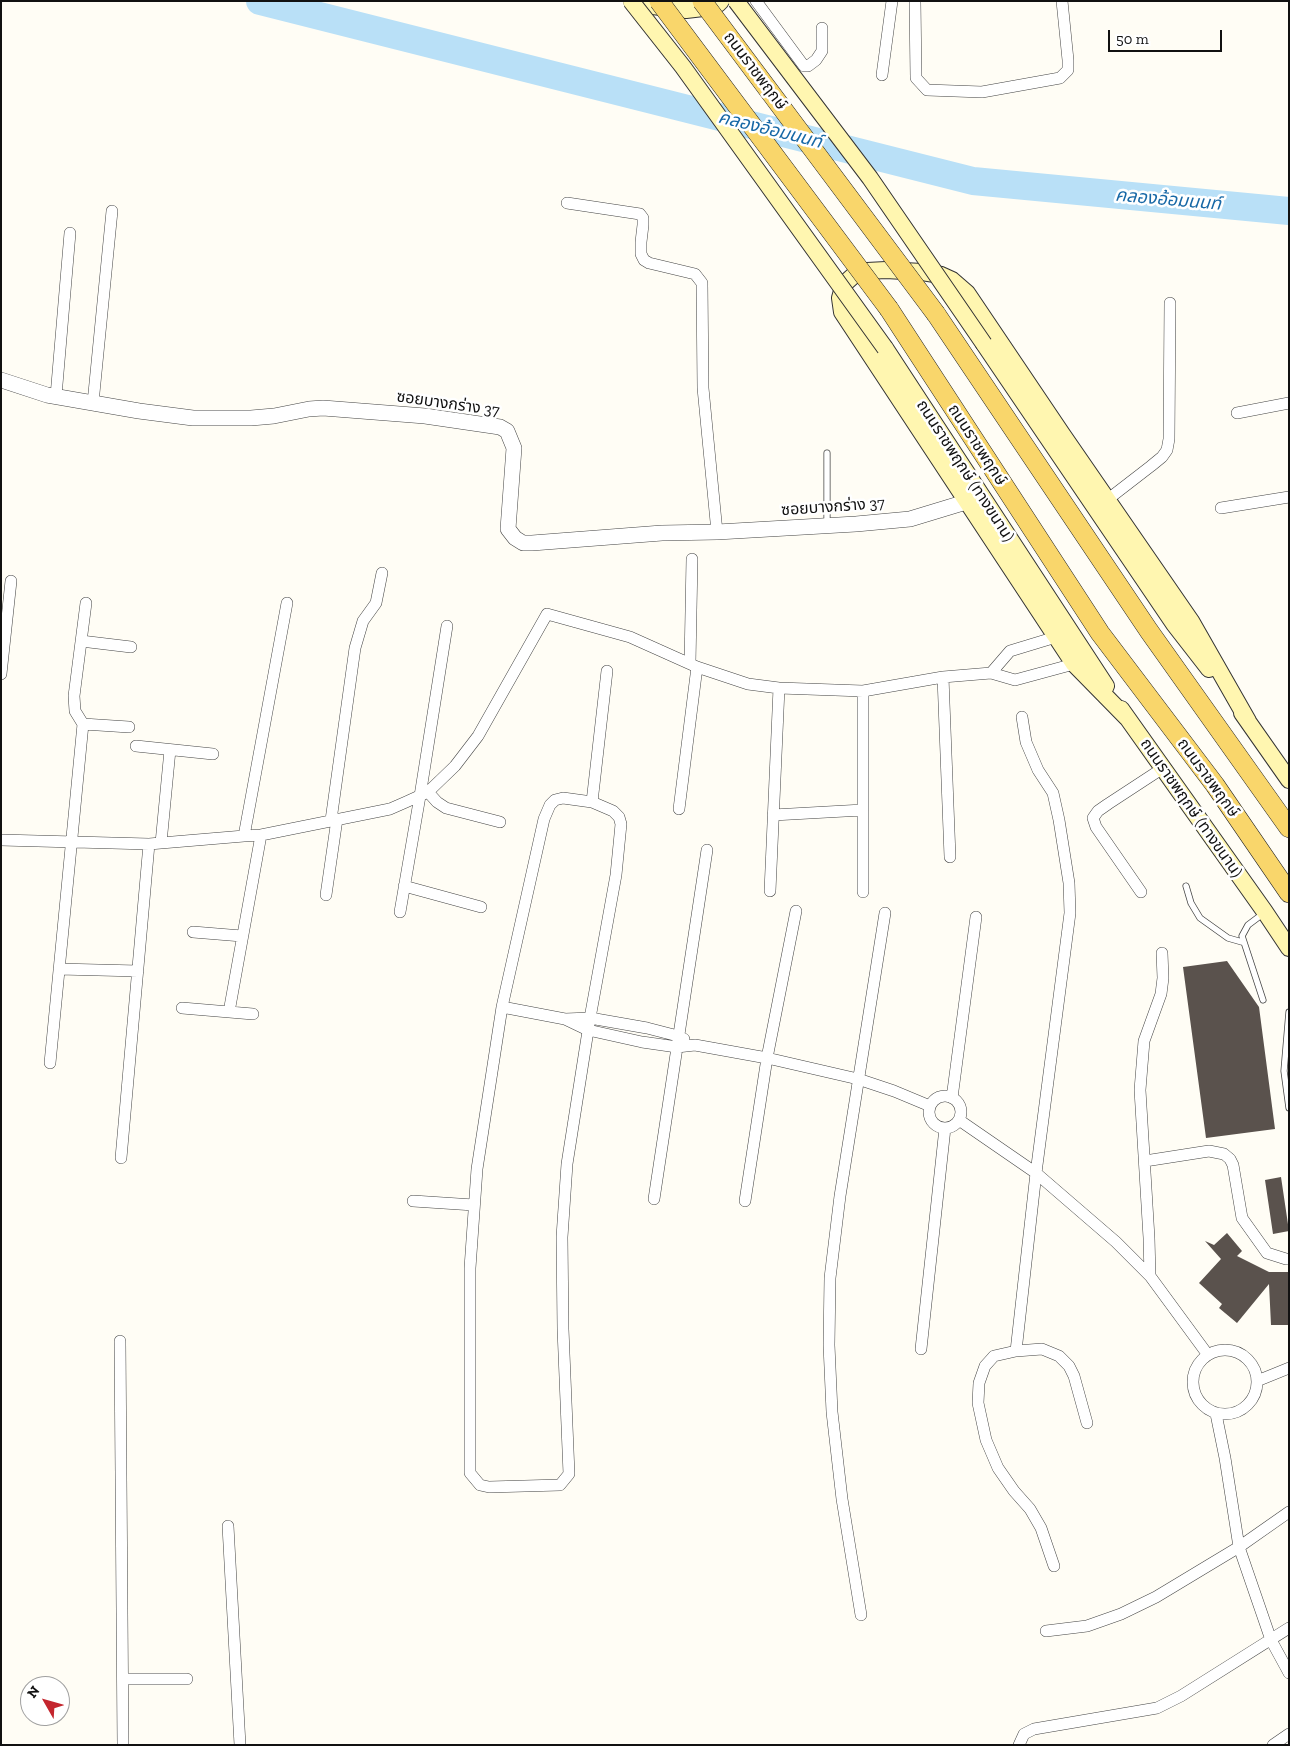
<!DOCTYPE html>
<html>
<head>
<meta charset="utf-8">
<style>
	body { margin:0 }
	#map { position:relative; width:1290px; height:1746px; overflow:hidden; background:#fffdf5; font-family:"Zilla Slab",serif }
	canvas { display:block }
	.frame { position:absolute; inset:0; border:2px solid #111; pointer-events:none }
	.north { position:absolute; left:20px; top:1676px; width:50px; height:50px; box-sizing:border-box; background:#fff; border:1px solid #a0a0a0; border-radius:50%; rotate:308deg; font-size:14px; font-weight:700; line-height:20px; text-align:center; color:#111 }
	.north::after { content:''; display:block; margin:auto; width:18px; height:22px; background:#c4262e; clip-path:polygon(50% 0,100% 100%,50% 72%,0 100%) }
	.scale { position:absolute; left:1108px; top:30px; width:114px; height:22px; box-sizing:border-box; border:2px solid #111; border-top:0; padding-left:6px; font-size:15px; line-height:18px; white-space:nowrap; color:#111; -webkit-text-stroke:4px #fff; paint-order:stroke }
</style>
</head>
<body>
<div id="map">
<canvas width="1290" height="1746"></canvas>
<div class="frame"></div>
<div class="north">N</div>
<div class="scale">50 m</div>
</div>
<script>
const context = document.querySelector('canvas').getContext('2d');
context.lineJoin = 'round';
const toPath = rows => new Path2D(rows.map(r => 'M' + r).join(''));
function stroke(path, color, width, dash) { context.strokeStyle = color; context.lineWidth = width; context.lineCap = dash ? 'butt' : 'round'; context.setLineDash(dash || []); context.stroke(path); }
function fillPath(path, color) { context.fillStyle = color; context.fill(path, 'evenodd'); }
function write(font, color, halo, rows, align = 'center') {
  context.font = font + ' "Zilla Slab","Noto Sans Thai",serif'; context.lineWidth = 5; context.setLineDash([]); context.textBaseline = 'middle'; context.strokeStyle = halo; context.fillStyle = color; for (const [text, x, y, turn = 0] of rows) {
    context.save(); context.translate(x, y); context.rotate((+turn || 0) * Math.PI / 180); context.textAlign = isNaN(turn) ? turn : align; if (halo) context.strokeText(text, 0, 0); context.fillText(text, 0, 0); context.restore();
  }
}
const river = toPath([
	[260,1,973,181,1289,211]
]);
const building = toPath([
	[1227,961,1259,1007,1275,1129,1206,1138,1183,967],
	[1281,1177,1289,1231,1273,1234,1265,1180],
	[1227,1233,1242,1251,1237,1256,1269,1272,1289,1272,1289,1325,1271,1325,1269,1284,1237,1323,1219,1308,1222,1304,1199,1283,1221,1259,1205,1241,1214,1245]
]);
const service = toPath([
	[827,524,827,453],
	[1186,886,1191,903,1200,918,1228,938,1242,942],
	[1263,1000,1242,936,1248,925,1264,913],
	[1289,1012,1284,1071,1289,1108]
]);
const minor = toPath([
	[756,1,804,66,808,66,816,60,822,51,822,28],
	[915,1,916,78,927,90,982,92,1060,78,1068,70,1068,60,1062,1],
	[882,75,892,1],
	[567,203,640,214,643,218,643,225,641,242,641,254,644,260,649,263,695,274,702,283,703,388,717,532],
	[56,396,70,233],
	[93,403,112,211],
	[1237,413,1289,403],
	[1107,500,1151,466,1162,457,1167,450,1169,439,1170,303],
	[1221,508,1289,497],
	[81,641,131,647],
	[690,663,692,559],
	[991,673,1010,651,1056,637],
	[1,674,11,581],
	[943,677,950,857],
	[863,691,863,892],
	[83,724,129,727],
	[136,746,213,754],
	[428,792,437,802,446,808,500,822],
	[563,798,592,802,613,811,619,817,621,824,616,875,590,1018,567,1164,562,1237,563,1329,569,1474,560,1485,489,1487,480,1485,470,1473,470,1268,477,1169,502,1007,544,819,550,805,555,800,563,798],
	[592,802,607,671],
	[679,809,697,667],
	[773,815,863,810],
	[331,820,355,648,363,621,376,603,382,573],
	[244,836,287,603],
	[1,840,149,844,244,836,261,835,390,809,406,802,428,792,455,766,478,736,547,614,630,637,697,667,748,684,779,688,863,691,943,677,991,673,1015,680,1074,664],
	[161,843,170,750],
	[404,886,481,907],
	[770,891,779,688],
	[1141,892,1096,827,1093,818,1098,811,1108,804,1163,768],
	[326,895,337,819],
	[400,912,420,796,447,626],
	[193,932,242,936],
	[59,969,138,971],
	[502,1007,565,1019,590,1018,647,1028,678,1036,684,1039],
	[182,1008,253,1014],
	[229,1012,261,835],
	[565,1019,588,1030,642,1042,677,1047,695,1045,767,1058,858,1079,894,1091,930,1106],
	[50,1063,83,724,75,711,74,696,86,603],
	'929 1112a16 16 0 1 1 32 0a16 16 0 1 1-32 0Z',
	[952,1098,976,917],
	[959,1120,1036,1173,1116,1242,1150,1276,1208,1355],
	[121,1158,149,844],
	[1145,1161,1209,1151,1224,1154,1230,1159,1233,1165,1242,1218,1267,1253,1286,1259],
	[654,1199,707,850],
	[413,1201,474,1205],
	[745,1201,767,1058,796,911],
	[1150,1276,1149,1238,1140,1090,1144,1041,1161,994,1163,978,1162,953],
	[120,1341,123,1745],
	[921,1349,945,1128],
	'1193 1382a32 32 0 1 1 64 0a32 32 0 1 1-64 0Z',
	[1016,1351,1036,1173,1070,913,1069,883,1059,820,1053,793,1038,770,1026,742,1022,717],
	[1257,1381,1289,1368],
	[1216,1414,1225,1458,1239,1547,1271,1640,1289,1673],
	[228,1526,240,1745],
	[1054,1566,1041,1528,1030,1509,1014,1491,998,1468,986,1440,978,1403,979,1383,985,1366,994,1356,1016,1351,1042,1349,1059,1356,1069,1366,1074,1376,1087,1423],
	[861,1615,842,1499,832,1412,829,1345,830,1278,840,1196,885,913],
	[1046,1631,1087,1626,1121,1614,1156,1597,1239,1547,1289,1512],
	[123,1679,187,1679],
	[1019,1745,1024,1734,1034,1729,1157,1708,1181,1696,1289,1628],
	[1273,1745,1289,1734]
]);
const tertiary = toPath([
	[1,380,47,395,139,411,193,418,251,418,274,416,309,409,323,408,425,416,500,427,507,431,514,448,508,529,515,538,523,543,532,543,662,533,717,532,856,524,910,519,966,502]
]);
const secondary = toPath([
	[632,1,644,5,686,10,703,8,718,4,721,1],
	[984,344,1174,624,1209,669],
	[885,348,1106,686],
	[1121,709,1265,912,1289,948],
	[1242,713,1289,780],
	[1127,718,1074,664,842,312,840,298,844,284,853,276,867,271,886,270,922,272,941,275,952,280,967,293,1062,434,1191,621,1248,721]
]);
const primary = toPath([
	[889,309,1100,633,1215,785,1289,893],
	[936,314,1149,631,1289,828]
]);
const secondaryBridge = toPath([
	[631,1,683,67,885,348],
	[736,1,870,178,984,344]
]);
const primaryBridge = toPath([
	[659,1,889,309],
	[702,1,936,314]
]);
const streetNames = [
	["ถนนราชพฤกษ์",755,71,53],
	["ซอยบางกร่าง 37",448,404,8],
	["ถนนราชพฤกษ์",977,445,57],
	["ถนนราชพฤกษ์ (ทางขนาน)",965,471,57],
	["ซอยบางกร่าง 37",833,507,-4],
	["ถนนราชพฤกษ์",1208,778,54],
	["ถนนราชพฤกษ์ (ทางขนาน)",1191,808,55]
];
const waterNames = [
	["คลองอ้อมนนท์",770,130,14],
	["คลองอ้อมนนท์",1168,200,5]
];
stroke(river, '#b9e0f7', 28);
fillPath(building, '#5a524d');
stroke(service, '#444', 7);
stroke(minor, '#444', 12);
stroke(tertiary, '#444', 16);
stroke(secondary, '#333', 18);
stroke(primary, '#222', 20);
stroke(service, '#fff', 5.5);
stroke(minor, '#fff', 11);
stroke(tertiary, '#fff', 15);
stroke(secondary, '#fff6b0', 16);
stroke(primary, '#f9d66b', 19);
stroke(secondaryBridge, '#333', 18, []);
stroke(primaryBridge, '#222', 20, []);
stroke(secondaryBridge, '#fff6b0', 16);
stroke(primaryBridge, '#f9d66b', 19);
write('16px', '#111', '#fff', streetNames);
write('italic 18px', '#1768a6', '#fff', waterNames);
</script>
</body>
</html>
